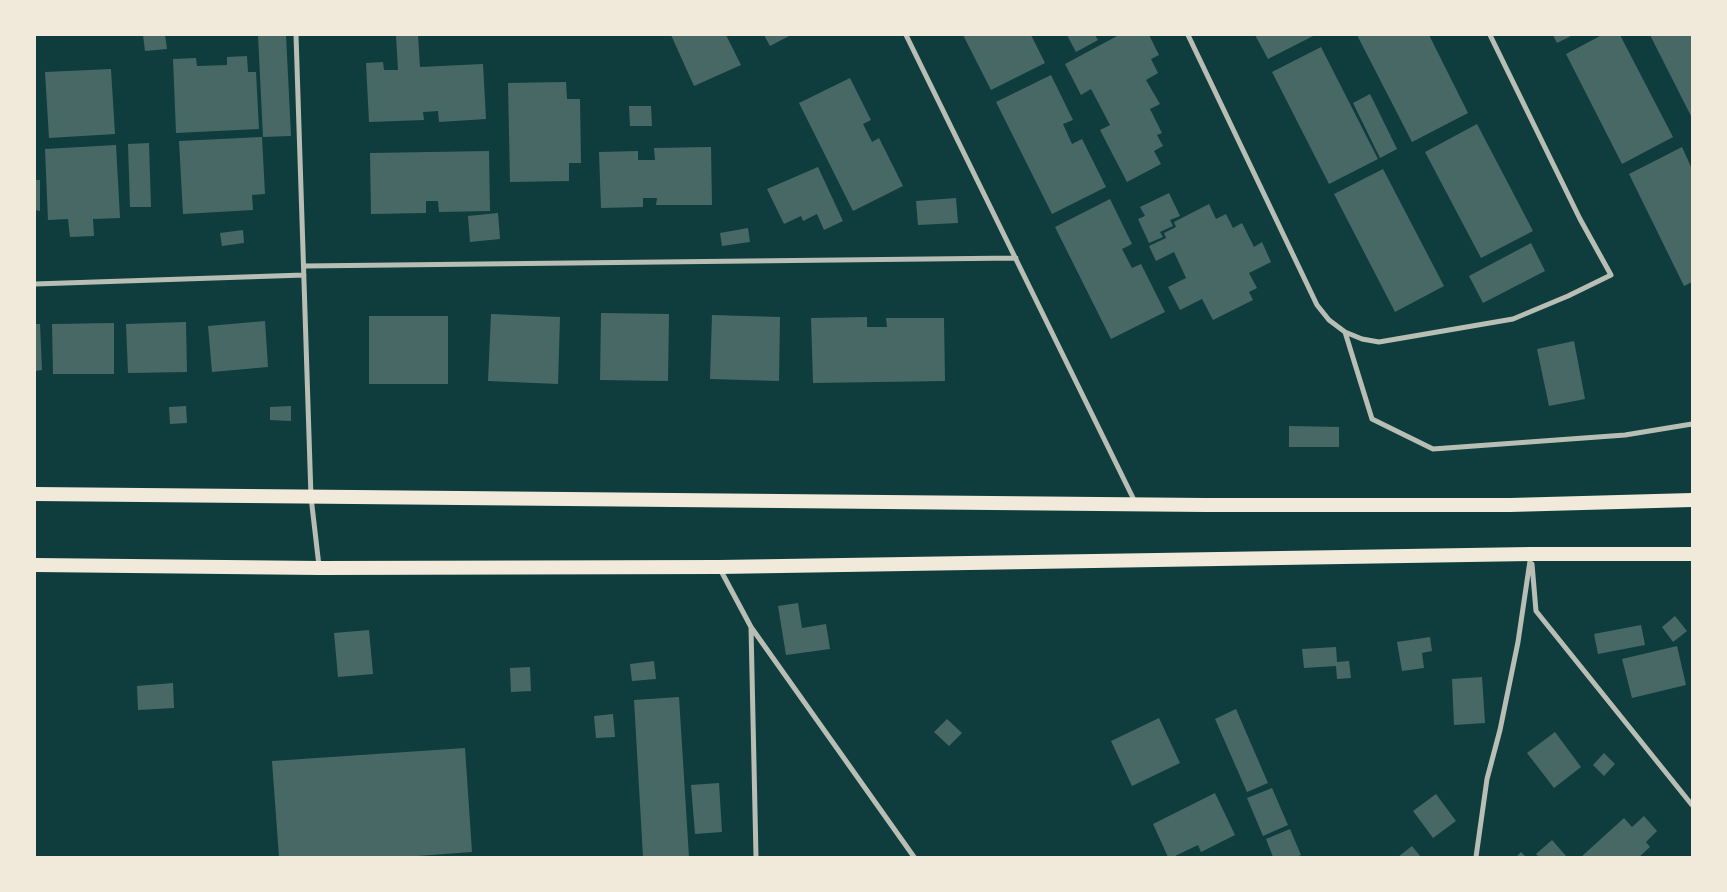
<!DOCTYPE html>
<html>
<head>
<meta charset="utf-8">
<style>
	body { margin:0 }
	#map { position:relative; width:1727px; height:892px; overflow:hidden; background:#0f3d3e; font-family:"Golos Text",sans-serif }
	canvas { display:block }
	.frame { position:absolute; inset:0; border:36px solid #f1e9da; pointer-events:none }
</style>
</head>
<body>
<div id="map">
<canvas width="1727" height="892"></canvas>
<div class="frame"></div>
</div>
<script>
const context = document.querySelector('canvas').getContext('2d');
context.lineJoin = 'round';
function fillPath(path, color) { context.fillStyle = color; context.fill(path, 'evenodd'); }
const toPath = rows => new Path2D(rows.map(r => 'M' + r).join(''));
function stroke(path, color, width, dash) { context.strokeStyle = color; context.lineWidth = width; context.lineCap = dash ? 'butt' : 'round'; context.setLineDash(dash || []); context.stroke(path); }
const building = toPath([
	[143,35,165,35,167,49,145,51],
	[258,35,286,35,291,136,263,137],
	[396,35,418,35,420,67,483,64,486,119,439,122,438,111,423,112,424,120,369,122,366,63,383,62,384,70,398,70],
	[671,35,726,35,741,65,694,86],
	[764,35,791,35,770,46],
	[963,35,1031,35,1045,63,991,90],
	[1067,35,1095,35,1098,40,1076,52],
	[1119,35,1149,35,1159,55,1151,59,1158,73,1146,80,1160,104,1150,109,1162,133,1157,135,1163,146,1154,151,1161,164,1127,182,1100,130,1110,125,1091,89,1081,95,1065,64],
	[1255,35,1315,35,1268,59],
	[1357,35,1429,35,1468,113,1412,142],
	[1553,35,1573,35,1557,43],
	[1602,35,1620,35,1673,137,1622,164,1566,54],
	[1650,35,1692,35,1692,118],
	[1321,47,1378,159,1329,184,1272,72],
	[247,56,248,72,256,72,259,129,176,133,173,59,196,58,197,66,227,65,227,57],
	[111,69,115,134,49,138,45,72],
	[1051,75,1073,120,1063,124,1072,144,1082,139,1106,187,1052,214,996,102],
	[850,78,871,120,863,124,872,142,879,138,903,186,853,211,799,103],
	[566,82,567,99,580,99,581,163,569,163,569,181,510,182,508,83],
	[1370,94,1397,149,1380,158,1353,103],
	[629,106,651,106,652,126,630,126],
	[1477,124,1533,231,1481,258,1425,152],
	[262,137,265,194,252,195,253,210,183,214,179,141],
	[149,143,151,207,130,207,128,144],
	[116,145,120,218,93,219,94,236,70,237,68,219,48,220,45,149],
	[711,147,712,205,656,205,657,198,643,198,643,207,601,208,599,152,638,151,638,160,655,160,654,148],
	[1682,147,1692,169,1692,282,1684,286,1629,174],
	[489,151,490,211,439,212,438,201,426,201,426,213,371,214,370,153],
	[818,167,843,221,824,230,817,214,803,221,801,216,784,224,767,189],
	[1383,169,1444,286,1395,312,1334,194],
	[35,180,40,180,40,211,35,210],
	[1169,193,1180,216,1170,220,1173,226,1160,232,1163,237,1149,243,1138,219,1145,216,1140,207],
	[956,198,958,223,918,225,916,201],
	[1110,199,1132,244,1122,249,1132,268,1141,264,1165,312,1111,339,1055,227],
	[1209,204,1216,219,1226,214,1233,228,1242,223,1254,247,1262,242,1271,262,1249,273,1257,288,1249,292,1253,300,1213,320,1202,299,1180,310,1168,287,1186,278,1174,252,1156,261,1149,246,1166,238,1164,233,1176,227,1174,222],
	[498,213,500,239,470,242,468,216],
	[748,228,750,242,722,246,720,233],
	[243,230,244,243,222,246,220,233],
	[1531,243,1545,271,1483,303,1469,276],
	[601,313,669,314,668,381,600,380],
	[491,314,560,317,558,384,488,381],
	[712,315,780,317,779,381,710,379],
	[369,316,448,316,448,384,369,384],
	[867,317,867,327,887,327,886,318,944,318,945,381,813,383,811,318],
	[265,321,268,367,212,372,208,326],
	[186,322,187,372,128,373,126,324],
	[114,323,114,374,53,374,52,324],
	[35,324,40,324,42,370,35,371],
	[1574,341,1585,399,1549,406,1537,349],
	[186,406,187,423,170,424,169,407],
	[291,406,291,421,270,420,270,407],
	[1289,426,1339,427,1339,447,1289,447],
	[798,603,802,628,826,624,830,649,786,655,778,606],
	[1675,616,1687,631,1673,642,1662,627],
	[1641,625,1645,645,1598,654,1594,634],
	[369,630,373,674,338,677,334,633],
	[1430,637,1432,651,1422,653,1424,668,1402,671,1397,642],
	[1677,646,1686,685,1632,698,1622,659],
	[1336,647,1337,662,1349,661,1351,678,1337,679,1336,666,1304,668,1302,649],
	[654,661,656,679,632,681,630,664],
	[530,667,531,691,511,692,510,668],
	[1482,677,1485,723,1454,725,1452,679],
	[173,683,174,708,138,710,137,686],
	[679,697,689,857,643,857,634,700],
	[1236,709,1268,783,1247,792,1215,719],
	[613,714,615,737,596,738,594,716],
	[1159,718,1180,763,1132,786,1111,741],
	[947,719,962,733,949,746,934,732],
	[1555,732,1581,767,1554,788,1527,753],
	[465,748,472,852,404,857,279,857,272,761],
	[1604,753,1615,764,1604,776,1593,765],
	[719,783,722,832,695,834,691,785],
	[1272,788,1288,825,1263,836,1247,798],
	[1215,793,1235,835,1201,852,1198,845,1173,857,1168,857,1153,824],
	[1436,794,1456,821,1433,838,1413,811],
	[1644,816,1657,831,1646,842,1650,847,1639,857,1581,857,1624,818,1632,827],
	[1290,829,1301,855,1296,857,1273,857,1266,839],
	[1552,840,1566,856,1565,857,1539,857,1536,854],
	[1412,846,1421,857,1398,857],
	[1521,852,1526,857,1516,857]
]);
const minor = toPath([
	[296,35,311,497,319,566],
	[906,35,1136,504],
	[1188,35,1317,305,1329,320,1345,332,1362,339,1379,342,1513,319,1568,296,1611,275,1580,219,1490,35],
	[304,266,1016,258],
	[35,284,304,275],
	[1345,332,1372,419,1433,449,1625,435,1692,424],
	[1532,564,1536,611,1692,805],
	[720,569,751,627,914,857],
	[751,627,756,857],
	[1476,857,1487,779,1500,730,1518,642,1531,554]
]);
const trunk = toPath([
	[35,494,1205,505,1510,505,1692,500],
	[35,565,320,568,719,567,1531,554,1692,554]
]);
fillPath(building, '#486865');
stroke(minor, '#b8beb3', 5);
stroke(trunk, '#f1e9da', 14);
</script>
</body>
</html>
